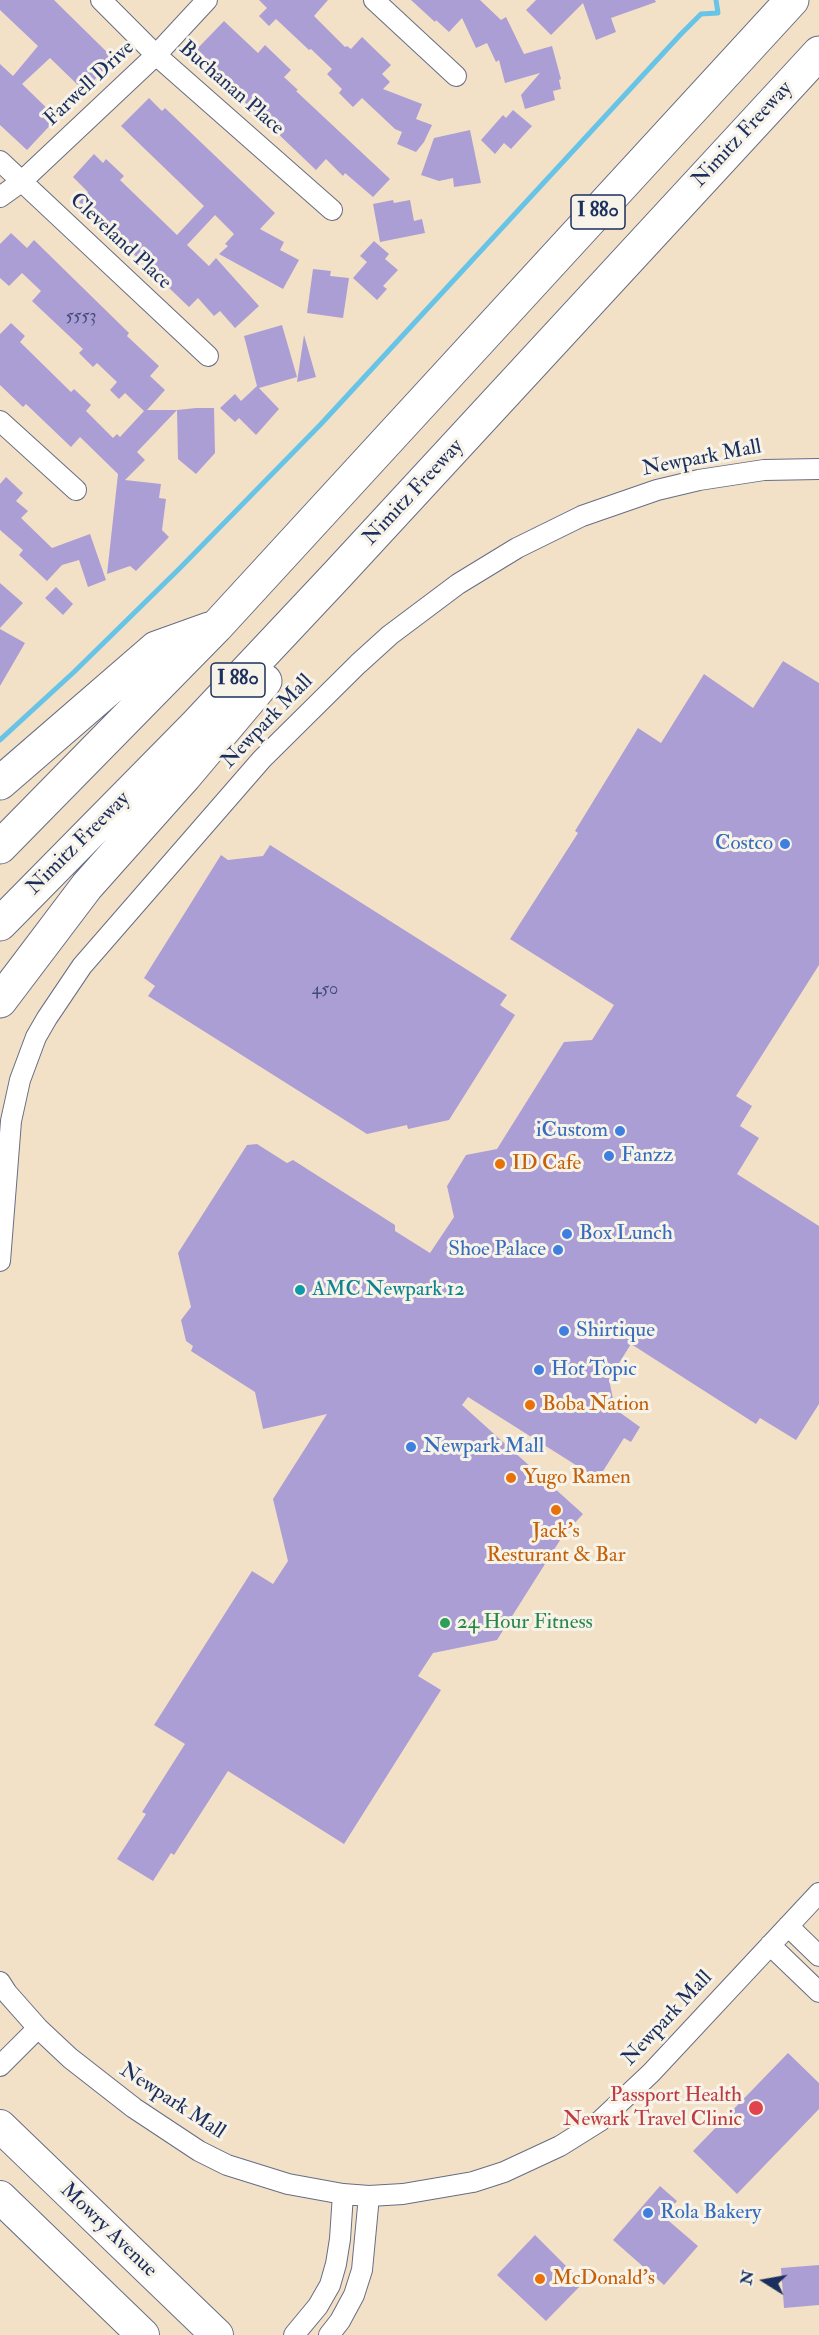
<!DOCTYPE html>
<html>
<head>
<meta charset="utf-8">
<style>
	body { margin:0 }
	#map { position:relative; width:819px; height:2335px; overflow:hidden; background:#f3e1c7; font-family:"IM FELL Double Pica",serif }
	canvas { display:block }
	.north { position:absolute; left:735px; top:2251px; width:60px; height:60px; -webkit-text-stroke:4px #f7f3e8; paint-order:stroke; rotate:281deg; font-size:16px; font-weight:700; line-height:24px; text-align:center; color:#1b2f5e }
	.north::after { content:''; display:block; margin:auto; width:21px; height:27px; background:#1b2f5e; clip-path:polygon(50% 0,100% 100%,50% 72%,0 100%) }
</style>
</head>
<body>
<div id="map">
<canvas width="819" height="2335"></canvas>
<div class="north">N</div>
</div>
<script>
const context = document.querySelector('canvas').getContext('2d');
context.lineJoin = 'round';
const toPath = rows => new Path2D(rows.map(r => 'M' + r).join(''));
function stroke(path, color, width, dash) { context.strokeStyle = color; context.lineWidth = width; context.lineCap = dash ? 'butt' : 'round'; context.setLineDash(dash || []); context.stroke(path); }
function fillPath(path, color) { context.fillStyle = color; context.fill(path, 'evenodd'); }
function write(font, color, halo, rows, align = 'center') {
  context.font = font + ' "IM FELL Double Pica",serif'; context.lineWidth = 6; context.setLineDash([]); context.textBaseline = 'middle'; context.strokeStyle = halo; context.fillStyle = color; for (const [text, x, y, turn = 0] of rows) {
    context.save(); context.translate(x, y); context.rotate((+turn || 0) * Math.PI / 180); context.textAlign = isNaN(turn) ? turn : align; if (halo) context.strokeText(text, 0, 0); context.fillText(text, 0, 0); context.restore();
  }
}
const stream = toPath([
	[0,740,74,672,180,568,321,424,681,34,701,14,718,13,716,0]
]);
const building = toPath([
	[0,0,54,0,114,59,84,91,50,58,22,84,57,118,27,150,0,125,0,64,13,76,38,46,0,10],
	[259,0,328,0,314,16,345,47,347,46,351,49,362,37,391,65,382,74,390,82,383,89,422,104,416,119,432,125,424,142,416,152,397,144,402,132,395,129,362,98,353,107,339,93,342,89,327,74,332,69,311,49,309,50,276,19,269,26,259,16,267,8],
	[411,0,480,0,501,20,506,17,524,54,552,46,561,79,559,80,561,89,553,91,555,100,525,109,521,95,540,73,505,83,499,60,496,62,487,43,476,48,462,18,449,32,436,20,435,22],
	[536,0,655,0,656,2,611,18,616,32,596,40,583,3,551,35,526,10],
	[224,21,258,53,265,45,291,70,284,77,298,90,296,91,390,179,373,197,345,173,343,176,326,159,316,170,207,66,210,62,197,49],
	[149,98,162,111,165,108,275,213,260,229,284,242,280,250,299,260,283,289,219,254,228,246,225,244,234,234,215,215,187,245,209,266,216,258,259,306,235,328,220,311,214,316,198,298,189,307,79,202,88,192,73,177,94,154,103,163,106,159,124,176,120,180,177,235,204,206,121,126],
	[513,110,532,126,511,149,504,143,495,154,481,140,503,115,506,118],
	[470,130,481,183,454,187,453,178,439,181,421,175,434,138],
	[393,200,394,203,410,200,414,221,422,219,425,233,380,242,373,204],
	[11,233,27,248,34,240,129,333,127,336,159,366,150,376,165,390,147,410,177,410,137,452,145,460,125,480,161,484,159,498,166,499,162,530,169,537,136,571,130,566,107,574,118,474,80,437,71,447,26,404,23,407,0,385,0,334,11,323,25,336,20,342,71,392,74,389,91,405,86,411,113,438,117,434,120,437,144,411,125,393,119,399,110,390,117,382,97,363,93,367,79,353,83,349,32,301,41,291,22,273,9,286,0,278,0,244],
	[374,241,389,254,385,259,398,270,383,286,387,289,377,300,353,278,367,262,360,256],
	[313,269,331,271,330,276,349,278,343,318,307,313],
	[282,325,297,377,259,388,279,409,256,435,239,418,235,422,220,408,235,394,241,401,257,386,244,336],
	[304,335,316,377,297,382],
	[196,408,214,408,215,453,196,474,178,459,177,410],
	[6,477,23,493,16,501,28,511,21,518,52,548,90,534,106,580,88,587,79,560,62,565,47,581,19,555,23,550,0,530,0,484],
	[0,583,23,603,0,628],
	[56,587,73,604,63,615,45,598],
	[0,629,25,643,0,686],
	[783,661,819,683,819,965,736,1096,752,1106,740,1126,759,1138,737,1174,819,1226,819,1404,796,1440,760,1418,756,1424,631,1344,609,1379,615,1409,640,1427,631,1442,624,1438,598,1479,468,1397,462,1405,583,1514,571,1527,569,1526,497,1640,433,1653,418,1676,441,1690,344,1844,228,1771,174,1855,171,1853,153,1881,117,1859,146,1814,142,1812,185,1744,154,1725,252,1571,273,1584,288,1561,273,1499,327,1414,263,1429,255,1392,191,1351,193,1346,186,1341,181,1320,191,1307,178,1253,247,1145,257,1144,287,1163,293,1160,395,1225,395,1231,430,1253,454,1217,447,1186,466,1155,497,1149,564,1042,592,1040,614,1005,510,939,578,833,575,831,638,728,661,743,704,674,753,708],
	[270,845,507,995,500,1005,515,1015,449,1120,408,1129,407,1125,367,1134,148,996,155,986,144,978,221,855,228,860,263,856],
	[788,2053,819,2083,819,2109,737,2194,693,2151],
	[660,2186,677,2201,663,2216,698,2246,664,2285,613,2240],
	[535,2235,583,2283,546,2321,497,2275],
	[819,2265,819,2305,784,2308,781,2268]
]);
const street = toPath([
	[101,0,156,55,332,210],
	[374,0,456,76],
	[0,161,208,356],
	[0,197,21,182,156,55,207,0],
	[0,421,76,490],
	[0,1261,11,1121,20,1080,36,1037,47,1018,82,966,262,759,358,664,390,635,458,584,517,548,582,516,657,490,699,480,764,470,819,469],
	[788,1926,819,1956],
	[770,1945,819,1992],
	[0,1982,7,1993,38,2028,70,2058,134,2108,199,2151,227,2165,288,2184,343,2194,369,2196,403,2194,473,2182,504,2172,560,2146,600,2121,651,2073,819,1893],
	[0,2066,38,2028],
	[294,2335,318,2306,330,2285,336,2264,340,2239,343,2194],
	[329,2335,340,2321,354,2295,362,2270,369,2196]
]);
const primary = toPath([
	[0,2126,217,2335],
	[0,2197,143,2335]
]);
const highway = toPath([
	[0,783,156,648,209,629],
	[0,847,216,627,792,0],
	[0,924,196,725,336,576,819,53],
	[0,1001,87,886,185,776,265,681]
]);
const markers = [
	[785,844,6,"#3f7fe0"],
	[620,1131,6,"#3f7fe0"],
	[609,1156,6,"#3f7fe0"],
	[500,1164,6,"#e8710a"],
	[567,1234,6,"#3f7fe0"],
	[558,1250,6,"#3f7fe0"],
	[300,1290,6,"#0f9aa8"],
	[564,1331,6,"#3f7fe0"],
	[539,1370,6,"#3f7fe0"],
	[530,1405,6,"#e8710a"],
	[411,1447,6,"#3f7fe0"],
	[511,1478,6,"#e8710a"],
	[556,1510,6,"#e8710a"],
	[445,1623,6,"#2e9e5b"],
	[756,2108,8,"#e0444e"],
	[648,2213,6,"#3f7fe0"],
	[540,2279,6,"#e8710a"]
];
const numberNames = [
	["5553",81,317],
	["450",325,990]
];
const shields = [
	[598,212,54],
	[238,680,54]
];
const shieldNames = [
	["I 880",598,212],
	["I 880",238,680]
];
const streetNames = [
	["Farwell Drive",90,84,-43],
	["Buchanan Place",231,89,41],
	["Nimitz Freeway",743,135,-47],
	["Cleveland Place",120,242,43],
	["Newpark Mall",702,459,-11],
	["Nimitz Freeway",414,493,-47],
	["Newpark Mall",268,722,-46],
	["Nimitz Freeway",79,844,-45],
	["Newpark Mall",668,2019,-47],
	["Newpark Mall",172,2102,33],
	["Mowry Avenue",108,2231,44]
];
const shopNames = [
	["Costco",773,844,"right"],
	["iCustom",608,1131,"right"],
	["Fanzz",621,1156],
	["Box Lunch",579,1234],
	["Shoe Palace",546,1250,"right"],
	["Shirtique",576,1331],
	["Hot Topic",551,1370],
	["Newpark Mall",423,1447],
	["Rola Bakery",660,2213]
];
const foodNames = [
	["ID Cafe",512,1164],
	["Boba Nation",542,1405],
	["Yugo Ramen",523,1478],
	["Jack's",556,1532,"center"],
	["Resturant & Bar",556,1556,"center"],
	["McDonald's",552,2279]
];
const cultureNames = [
	["AMC Newpark 12",312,1290]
];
const leisureNames = [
	["24 Hour Fitness",457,1623]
];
const healthNames = [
	["Passport Health",742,2096],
	["Newark Travel Clinic",742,2120]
];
stroke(stream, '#68c4e6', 5);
fillPath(building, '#ab9ed5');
stroke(street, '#676d83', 22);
stroke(primary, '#676d83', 34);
stroke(highway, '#676d83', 35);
stroke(street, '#fff', 20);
stroke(primary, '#fff', 32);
stroke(highway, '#fff', 33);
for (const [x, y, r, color] of markers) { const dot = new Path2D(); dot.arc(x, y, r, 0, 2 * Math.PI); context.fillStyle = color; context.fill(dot); stroke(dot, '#f7f3e8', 2); }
write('18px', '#3f4b7c', null, numberNames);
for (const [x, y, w] of shields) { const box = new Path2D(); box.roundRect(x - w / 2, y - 17, w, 34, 4.5); context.fillStyle = '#f7f3e8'; context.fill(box); stroke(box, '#1b2f5e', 1.5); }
write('bold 20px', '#1b2f5e', null, shieldNames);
write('21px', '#1b2f5e', '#f7f3e8', streetNames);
write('21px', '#366cbe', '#f7f3e8', shopNames, 'left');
write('21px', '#c56008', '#f7f3e8', foodNames, 'left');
write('21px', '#0d838f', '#f7f3e8', cultureNames, 'left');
write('21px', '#27864d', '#f7f3e8', leisureNames, 'left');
write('21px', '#be3a42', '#f7f3e8', healthNames, 'right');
</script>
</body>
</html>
